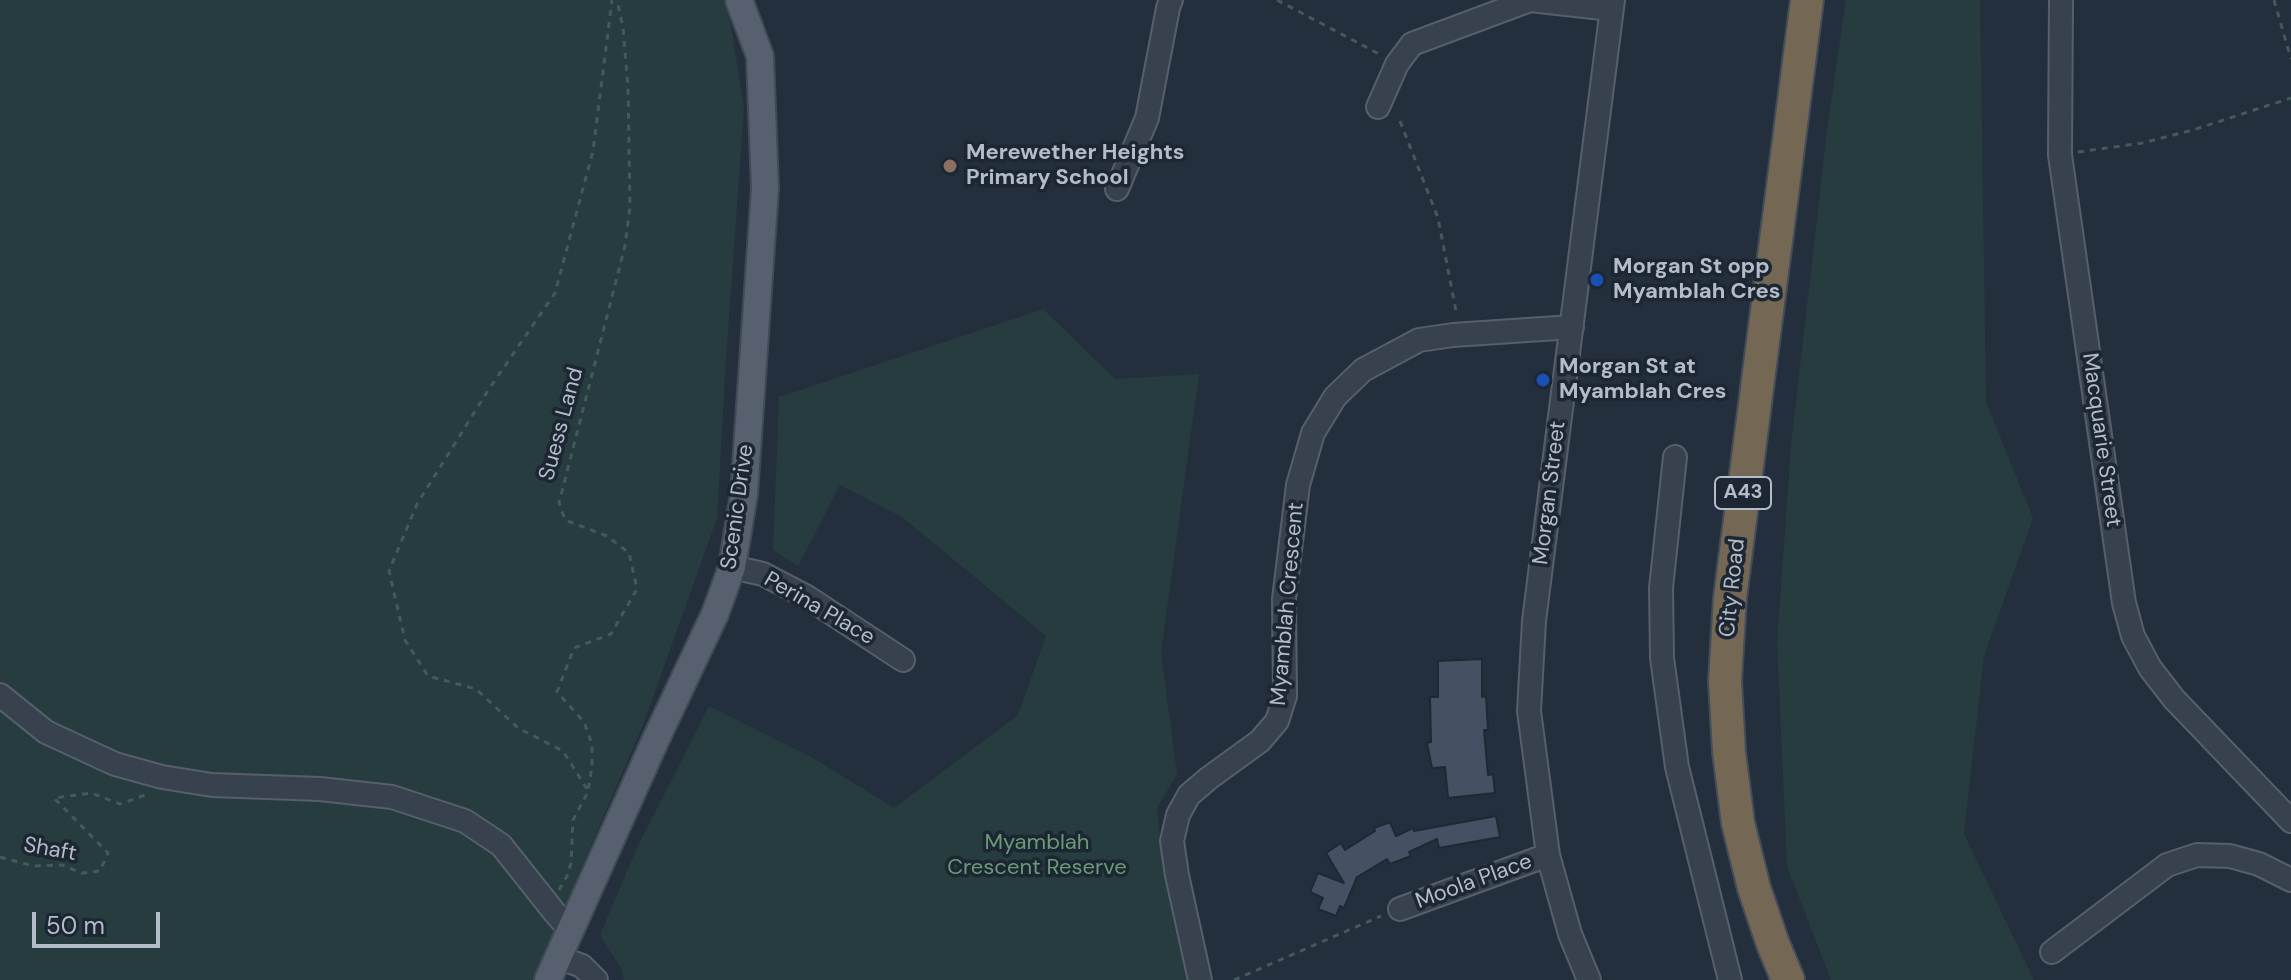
<!DOCTYPE html>
<html>
<head>
<meta charset="utf-8">
<style>
	body { margin:0 }
	#map { position:relative; width:2291px; height:980px; overflow:hidden; background:#242f3e; font-family:"DM Sans",sans-serif }
	canvas { display:block }
	.scale { position:absolute; left:32px; top:912px; width:128px; height:36px; box-sizing:border-box; border:4px solid #b4bcc9; border-top:0; padding-left:10px; font-size:24px; line-height:28px; white-space:nowrap; color:#b4bcc9; -webkit-text-stroke:6px #1d2633; paint-order:stroke }
</style>
</head>
<body>
<div id="map">
<canvas width="2291" height="980"></canvas>
<div class="scale">50 m</div>
</div>
<script>
const context = document.querySelector('canvas').getContext('2d');
context.lineJoin = 'round';
function fillPath(path, color) { context.fillStyle = color; context.fill(path, 'evenodd'); }
const toPath = rows => new Path2D(rows.map(r => 'M' + r).join(''));
function stroke(path, color, width, dash) { context.strokeStyle = color; context.lineWidth = width; context.lineCap = dash ? 'butt' : 'round'; context.setLineDash(dash || []); context.stroke(path); }
function write(font, color, halo, rows, align = 'center') {
  context.font = font + ' "DM Sans",sans-serif'; context.lineWidth = 7; context.setLineDash([]); context.textBaseline = 'middle'; context.strokeStyle = halo; context.fillStyle = color; for (const [text, x, y, turn = 0] of rows) {
    context.save(); context.translate(x, y); context.rotate((+turn || 0) * Math.PI / 180); context.textAlign = isNaN(turn) ? turn : align; if (halo) context.strokeText(text, 0, 0); context.fillText(text, 0, 0); context.restore();
  }
}
const green = toPath([
	[0,0,723,0,729,14,744,108,726,359,717,518,643,725,533,980,0,980],
	[1846,0,1980,0,1986,402,2033,518,1984,656,1964,834,2034,980,1831,980,1787,866,1777,642,1791,446,1828,122],
	[1043,309,1115,379,1199,374,1161,653,1177,774,1157,808,1163,867,1191,980,624,980,621,968,600,935,636,850,709,706,813,758,894,808,1018,715,1046,636,902,517,840,485,798,566,773,550,779,397]
]);
const building = toPath([
	[1482,659,1482,697,1486,696,1488,730,1484,730,1488,775,1493,774,1495,793,1448,798,1445,767,1432,768,1427,743,1431,742,1430,697,1438,697,1438,661,1482,659],
	[1496,816,1500,837,1439,848,1437,839,1409,852,1411,856,1390,864,1387,859,1357,877,1344,908,1340,906,1336,916,1318,909,1323,898,1310,892,1318,873,1344,883,1326,853,1341,843,1345,850,1375,831,1374,828,1390,822,1396,836,1413,828,1414,831,1496,816]
]);
const path = toPath([
	[1277,0,1381,55],
	[2274,0,2291,59],
	[1400,121,1438,218,1457,316],
	[2078,152,2142,143,2193,130,2291,98],
	[587,789,563,751,518,728,476,689,428,676,405,640,389,571,417,504,489,389,555,293,593,151,612,0],
	[0,857,33,866,62,865,82,873,100,871,108,853,54,798,91,793,120,804,148,794],
	[559,890,567,876,571,863,573,820,588,792,592,766,592,744,584,722,557,692,574,648,611,634,637,589,629,553,607,536,565,520,559,503,625,246,630,207,628,88,623,28,617,0],
	[1234,980,1381,916]
]);
const minor = toPath([
	[2061,0,2060,155,2124,603,2133,636,2150,668,2174,699,2291,821],
	[1378,107,1397,64,1412,44,1530,0,1611,9],
	[1117,189,1147,118,1168,8,1171,0],
	[1675,457,1661,588,1662,658,1677,767,1730,980],
	[732,567,763,574,807,597,903,660],
	[0,695,46,732,115,764,162,777,212,785,320,789,392,797,465,821,501,845,555,913,570,930],
	[1400,909,1548,855],
	[2052,952,2167,865,2197,855,2230,856,2259,864,2291,880],
	[558,957,582,966,596,980],
	[1200,980,1177,875,1172,841,1178,815,1189,795,1209,778,1260,741,1277,721,1285,696,1284,599,1298,485,1313,433,1335,397,1363,370,1419,340,1453,335,1572,327],
	[1589,980,1570,934,1548,855,1529,711,1534,621,1613,0]
]);
const major = toPath([
	[548,980,656,739,715,614,732,567,744,494,765,188,760,56,739,0]
]);
const highway = toPath([
	[1788,980,1773,944,1754,888,1738,823,1729,752,1725,681,1730,598,1807,0]
]);
const markers = [
	[950,166,8,"#8d6e63"],
	[1597,280,8,"#1a4fb4"],
	[1543,380,8,"#1a4fb4"]
];
const shields = [
	[1743,493,56]
];
const shieldNames = [
	["A43",1743,493]
];
const poiNames = [
	["Merewether Heights",966,153],
	["Primary School",966,178],
	["Morgan St opp",1613,267],
	["Myamblah Cres",1613,292],
	["Morgan St at",1559,367],
	["Myamblah Cres",1559,392]
];
const streetNames = [
	["Suess Land",562,424,-75],
	["Macquarie Street",2101,440,82],
	["Morgan Street",1550,493,-83],
	["Scenic Drive",738,507,-82],
	["City Road",1733,588,-84],
	["Myamblah Crescent",1288,604,-85],
	["Perina Place",819,609,30],
	["Shaft",50,850,10],
	["Moola Place",1474,882,-20]
];
const parkNames = [
	["Myamblah",1037,843],
	["Crescent Reserve",1037,868]
];
fillPath(green, '#263c3f');
fillPath(building, '#455162');
stroke(building, '#1f2835', 2);
stroke(minor, '#565f6c', 26);
stroke(major, '#414a57', 30);
stroke(highway, '#434c59', 36);
stroke(path, '#44595c', 3, [6, 6]);
stroke(minor, '#38414e', 22);
stroke(major, '#56606e', 26);
stroke(highway, '#746855', 32);
for (const [x, y, r, color] of markers) { const dot = new Path2D(); dot.arc(x, y, r, 0, 2 * Math.PI); context.fillStyle = color; context.fill(dot); stroke(dot, '#1d2633', 3); }
for (const [x, y, w] of shields) { const box = new Path2D(); box.roundRect(x - w / 2, y - 16, w, 32, 6); context.fillStyle = '#1d2633'; context.fill(box); stroke(box, '#b4bcc9', 2); }
write('bold 20px', '#b4bcc9', null, shieldNames);
write('bold 22px', '#b4bcc9', '#1d2633', poiNames, 'left');
write('22px', '#b4bcc9', '#1d2633', streetNames);
write('22px', '#6b9a76', '#1d2633', parkNames);
</script>
</body>
</html>
